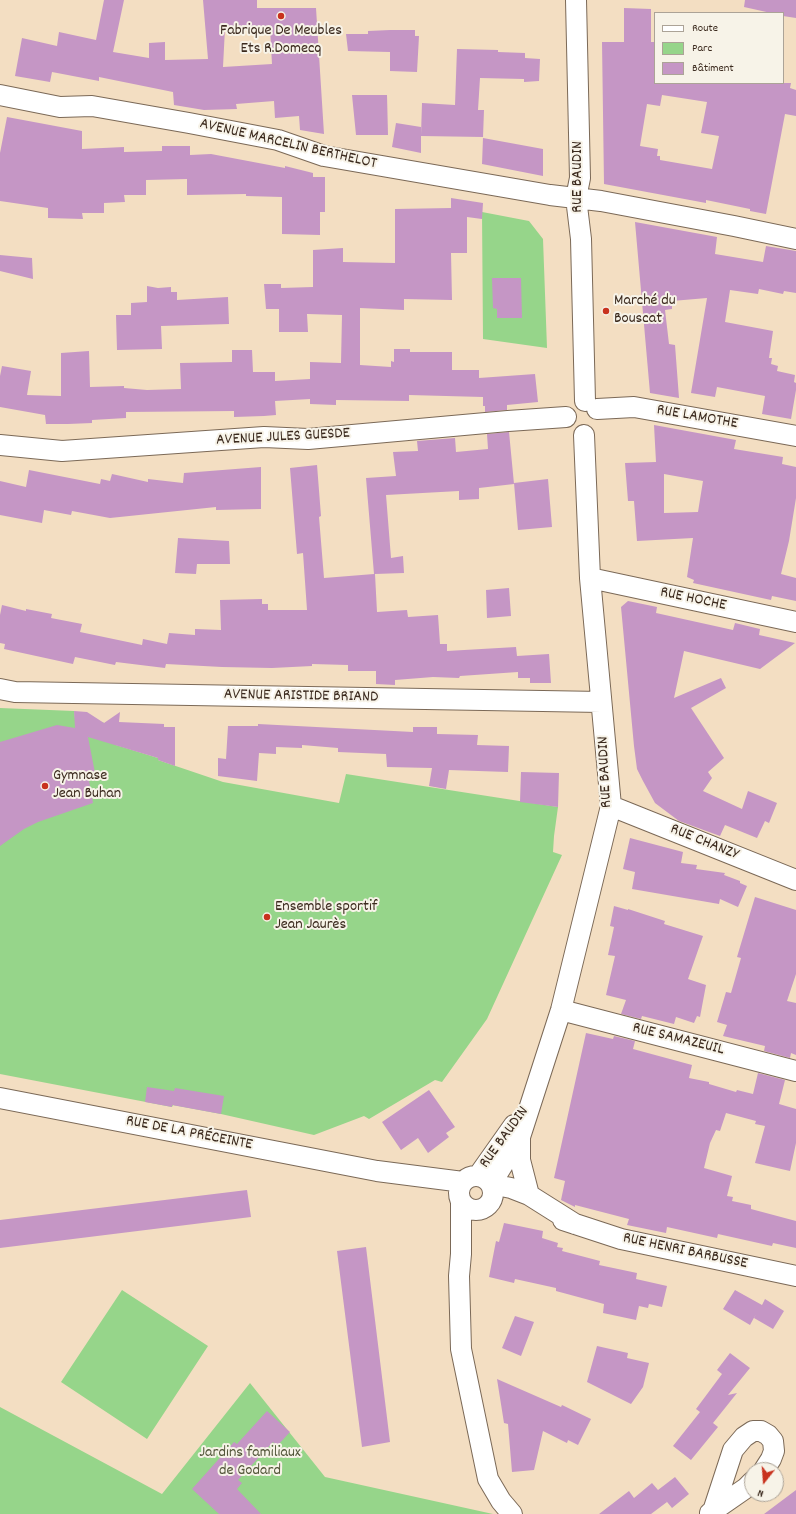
<!DOCTYPE html>
<html>
<head>
<meta charset="utf-8">
<style>
	body { margin:0 }
	#map { position:relative; width:796px; height:1514px; overflow:hidden; background:#f3dec2; font-family:Dekko,sans-serif }
	canvas { display:block }
	.legend { position:absolute; left:654px; top:12px; width:130px; height:72px; box-sizing:border-box; background:#f7f3e8; border:1px solid #aca397; margin:0; padding:5px 7px; list-style:none; font-size:12px; color:#3b2a1e }
	.legend li { display:flex; align-items:center; gap:8px; height:20px }
	.legend b { width:20px; border:1px solid #aca397 }
	.north { position:absolute; left:744px; top:1462px; width:40px; height:40px; box-sizing:border-box; background:#f7f3e8; border:1px solid #aca397; border-radius:50%; rotate:197deg; font-size:11px; font-weight:700; line-height:16px; text-align:center; color:#3b2a1e }
	.north::after { content:''; display:block; margin:auto; width:14px; height:18px; background:#c8321e; clip-path:polygon(50% 0,100% 100%,50% 72%,0 100%) }
</style>
</head>
<body>
<div id="map">
<canvas width="796" height="1514"></canvas>
<ul class="legend">
<li><b style="height:5px;background:#fff"></b>Route</li>
<li><b style="height:11px;background:#96d58a"></b>Parc</li>
<li><b style="height:11px;background:#c596c5"></b>Bâtiment</li>
</ul>
<div class="north">N</div>
</div>
<script>
const context = document.querySelector('canvas').getContext('2d');
context.lineJoin = 'round';
function fillPath(path, color) { context.fillStyle = color; context.fill(path, 'evenodd'); }
const toPath = rows => new Path2D(rows.map(r => 'M' + r).join(''));
function stroke(path, color, width, dash) { context.strokeStyle = color; context.lineWidth = width; context.lineCap = dash ? 'butt' : 'round'; context.setLineDash(dash || []); context.stroke(path); }
function write(font, color, halo, rows, align = 'center') {
  context.font = font + ' Dekko,sans-serif'; context.lineWidth = 4; context.setLineDash([]); context.textBaseline = 'middle'; context.strokeStyle = halo; context.fillStyle = color; for (const [text, x, y, turn = 0] of rows) {
    context.save(); context.translate(x, y); context.rotate((+turn || 0) * Math.PI / 180); context.textAlign = isNaN(turn) ? turn : align; if (halo) context.strokeText(text, 0, 0); context.fillText(text, 0, 0); context.restore();
  }
}
const green = toPath([
	[482,212,529,221,543,239,547,348,483,339],
	[0,708,74,711,75,718,91,719,118,727,116,745,158,758,158,760,223,782,339,803,346,774,558,807,554,836,553,852,562,855,487,1019,442,1082,435,1080,369,1119,364,1116,314,1135,221,1114,173,1105,172,1107,0,1074],
	[122,1290,208,1346,147,1439,61,1382],
	[250,1383,325,1477,493,1514,0,1514,0,1407,162,1494]
]);
const building = toPath([
	[104,0,124,0,113,52,149,58,149,43,165,42,165,60,208,59,203,0,257,0,257,8,316,8,324,134,300,130,299,116,275,118,274,101,236,104,237,109,204,110,174,105,173,92,99,77,99,81,52,72,50,82,15,76,22,38,57,46,59,32,96,40],
	[225,28,270,28,272,64,223,67],
	[745,0,796,0,796,18,783,16,783,13,771,13,744,7],
	[624,8,651,9,651,42,655,42,655,83,791,83,790,88,796,90,796,116,785,114,766,214,750,211,750,209,706,200,706,203,604,184,602,42,624,42],
	[662,95,707,102,701,133,719,136,712,169,660,160,660,156,657,156,658,149,640,146,647,104,660,106],
	[390,30,415,30,415,36,419,36,417,72,390,71,390,52,348,51,346,34,368,34,368,31],
	[457,49,498,50,498,52,525,53,525,58,540,59,539,81,524,82,524,79,480,78,478,110,484,110,483,137,421,136,421,153,392,147,396,123,421,127,421,135,422,103,455,105],
	[352,95,387,95,388,135,356,135],
	[7,117,82,131,82,149,124,147,124,152,162,151,162,146,190,146,190,155,211,154,285,168,285,166,313,173,313,177,325,177,325,212,320,212,320,235,282,234,282,197,246,196,246,194,187,195,187,179,146,180,146,195,124,195,125,202,104,203,104,213,82,213,83,219,48,218,48,208,0,201,0,153],
	[483,138,543,149,543,176,482,164],
	[451,198,483,203,482,219,467,217,467,253,451,253,452,300,404,299,404,310,360,308,360,365,391,367,391,361,394,362,394,349,410,349,410,352,452,352,452,370,479,370,479,378,535,374,538,402,507,405,507,410,485,412,485,406,483,406,483,397,409,395,409,401,336,400,336,405,310,404,310,399,275,401,276,415,264,416,234,417,234,411,126,412,126,418,92,420,92,423,68,424,46,424,45,415,0,407,0,376,2,366,31,371,27,395,61,396,61,353,89,351,90,387,124,386,124,388,147,390,181,389,180,363,232,362,232,350,252,350,253,372,275,372,275,381,310,379,310,362,341,363,342,315,307,314,308,332,279,332,279,309,266,309,264,284,281,284,281,288,313,287,313,250,343,248,343,262,395,263,395,209,451,208],
	[635,222,717,237,715,254,763,262,766,246,796,251,796,293,784,291,783,294,759,289,758,294,730,290,725,322,773,331,769,358,772,358,771,364,778,366,777,371,795,375,794,382,796,383,796,390,791,419,762,414,765,396,717,387,715,397,691,393,707,298,672,301,672,309,665,310,669,344,675,345,679,398,650,393],
	[0,255,32,258,33,279,0,271],
	[492,278,521,278,522,318,497,318,497,309,493,308],
	[147,286,158,288,171,287,171,292,177,292,177,300,228,297,229,324,161,326,162,349,117,350,116,315,131,315,131,303,147,302],
	[654,425,736,440,734,449,783,457,782,464,796,467,796,498,789,541,781,574,796,578,796,601,772,596,771,600,693,583,694,580,687,577,693,538,637,541,634,501,628,501,625,463,656,462],
	[664,474,703,481,698,512,664,513],
	[509,432,514,484,479,488,479,499,459,500,459,491,386,495,391,558,403,556,404,573,375,574,377,612,407,610,408,617,438,615,440,644,447,644,447,651,516,647,517,656,549,654,551,683,530,683,530,678,518,678,518,672,460,676,459,678,433,677,395,680,395,685,376,684,376,671,348,671,348,665,312,664,312,666,272,668,222,667,166,664,165,668,116,662,115,665,75,657,73,664,4,649,5,644,0,643,0,615,2,605,26,611,26,609,52,614,51,618,82,624,80,632,142,645,143,639,167,644,169,633,195,635,195,629,221,630,220,600,262,599,262,604,268,604,268,610,307,610,303,553,297,554,290,468,317,465,321,516,319,517,324,578,374,574,366,478,396,476,393,452,418,451,417,441,455,438,456,452,488,449,487,434],
	[261,467,261,509,216,510,216,507,110,518,72,511,71,515,44,510,42,523,0,515,0,481,26,487,29,470,100,484,101,479,110,481,112,474,148,482,148,479,183,483,184,473],
	[548,479,552,527,518,530,514,483],
	[178,538,229,541,230,564,197,564,196,574,175,573],
	[509,588,511,616,487,618,486,590],
	[628,601,657,607,656,613,733,630,735,623,760,629,759,635,795,643,760,669,684,651,674,698,721,678,726,688,691,708,724,758,708,772,712,778,703,791,742,809,748,791,777,803,769,823,765,821,757,838,725,825,720,836,679,821,655,803,643,781,637,769,634,746,621,607],
	[74,711,87,712,104,723,120,712,119,722,164,724,164,727,175,727,175,766,158,760,158,758,88,737,95,773,88,775,93,803,38,822,24,829,0,846,0,742,57,725,75,728],
	[258,724,413,732,413,727,437,727,437,734,478,735,477,745,509,746,508,772,449,770,446,789,429,786,432,768,387,767,386,754,338,752,338,748,302,745,302,748,276,747,276,754,259,753,257,781,218,776,218,758,226,759,228,726,258,726],
	[521,772,559,773,558,807,520,802],
	[630,838,683,852,681,863,697,865,696,869,725,873,724,875,740,881,740,883,747,886,738,907,720,899,719,904,632,889,635,872,623,869],
	[755,897,796,910,796,974,787,1001,796,1003,796,1055,791,1053,790,1058,764,1051,765,1046,723,1036,727,1025,717,1022,726,992,731,993,741,958,737,957],
	[614,906,628,910,628,909,665,921,664,924,703,936,688,979,706,985,700,1017,697,1016,694,1023,676,1017,674,1024,642,1016,641,1019,621,1014,626,1000,606,995,615,956,608,955,614,927,610,926],
	[586,1033,613,1039,614,1036,635,1041,633,1049,692,1065,689,1078,709,1082,709,1084,736,1092,737,1090,753,1094,758,1073,785,1080,779,1104,796,1109,796,1143,790,1171,755,1163,765,1126,755,1124,756,1121,726,1113,720,1131,716,1130,710,1143,704,1168,732,1176,727,1196,733,1197,732,1201,751,1205,751,1209,796,1221,796,1248,773,1243,772,1246,718,1234,717,1238,667,1227,666,1233,627,1225,629,1219,575,1205,575,1207,561,1200,565,1181,554,1178],
	[147,1087,174,1091,175,1088,224,1096,221,1114,172,1105,172,1107,145,1102],
	[429,1090,455,1127,446,1133,449,1137,428,1153,418,1138,401,1150,382,1122],
	[247,1190,251,1217,0,1248,0,1220],
	[504,1223,543,1231,542,1238,558,1243,557,1247,563,1248,562,1251,600,1261,599,1265,637,1273,636,1279,667,1286,662,1307,649,1304,648,1308,639,1306,636,1320,603,1313,604,1304,556,1291,556,1288,515,1279,514,1283,489,1277,496,1241,499,1242],
	[366,1247,390,1442,362,1447,337,1251],
	[735,1290,762,1305,765,1299,784,1311,773,1329,754,1318,756,1314,750,1325,723,1309],
	[515,1316,534,1322,521,1356,502,1348],
	[597,1346,628,1353,627,1358,649,1363,643,1387,631,1404,587,1382],
	[730,1353,750,1368,728,1395,737,1393,713,1423,718,1427,691,1460,673,1446,700,1412,696,1409,722,1374,717,1370],
	[497,1379,561,1407,562,1405,591,1419,578,1445,568,1440,567,1443,543,1431,534,1470,512,1472,508,1424,504,1423],
	[267,1411,290,1432,277,1446,273,1442,238,1480,242,1483,237,1489,261,1514,219,1514,192,1489,234,1442,237,1444],
	[675,1477,689,1494,672,1508,663,1497,667,1502,651,1514,599,1514,629,1491,634,1498,652,1483,658,1490],
	[796,1490,796,1514,764,1514]
]);
const street = toPath([
	[576,0,580,178,576,198,581,239,585,401],
	[0,95,60,107,92,106,189,123,278,140,324,156,550,195,601,201,734,226,796,239],
	[597,409,634,407,796,436],
	[0,445,62,451,264,437,308,439,508,421,566,417],
	[590,578,796,622],
	[0,689,15,692,601,702],
	[611,806,796,880],
	[561,1010,796,1071],
	[0,1098,377,1171,463,1182],
	[520,1137,520,1160,529,1195],
	[478,1176,514,1125],
	'459 1193a17 17 0 1 1 34 0a17 17 0 1 1-34 0Z',
	[461,1201,461,1254,459,1276,461,1349,488,1479,501,1501,512,1514],
	[563,1220,621,1239,796,1276],
	[575,1224,529,1195,511,1188,491,1184,520,1137,561,1010,611,806,590,578,584,435],
	[713,1511,733,1450,744,1437,753,1431,761,1431,768,1435,773,1441,774,1451,771,1459,764,1470],
	[710,1513,746,1488,752,1482]
]);
const markers = [
	[281,16,4,"#c8321e"],
	[606,311,4,"#c8321e"],
	[45,786,4,"#c8321e"],
	[267,917,4,"#c8321e"]
];
const poiNames = [
	["Fabrique De Meubles",281,32,"center"],
	["Ets R.Domecq",281,50,"center"],
	["Marché du",614,302],
	["Bouscat",614,320],
	["Gymnase",53,777],
	["Jean Buhan",53,795],
	["Ensemble sportif",275,908],
	["Jean Jaurès",275,926]
];
const streetNames = [
	["AVENUE MARCELIN BERTHELOT",288,145,13],
	["RUE BAUDIN",579,177,-90],
	["RUE LAMOTHE",697,418,10],
	["AVENUE JULES GUESDE",283,438,-3],
	["RUE HOCHE",693,600,12],
	["AVENUE ARISTIDE BRIAND",301,697,1],
	["RUE BAUDIN",606,772,-93],
	["RUE CHANZY",704,843,22],
	["RUE SAMAZEUIL",678,1040,14],
	["RUE DE LA PRÉCEINTE",189,1134,11],
	["RUE BAUDIN",505,1138,-54],
	["RUE HENRI BARBUSSE",685,1252,12]
];
const parkNames = [
	["Jardins familiaux",250,1454],
	["de Godard",250,1472]
];
fillPath(green, '#96d58a');
fillPath(building, '#c596c5');
stroke(street, '#7b6957', 22);
stroke(street, '#fff', 20);
for (const [x, y, r, color] of markers) { const dot = new Path2D(); dot.arc(x, y, r, 0, 2 * Math.PI); context.fillStyle = color; context.fill(dot); stroke(dot, '#f7f3e8', 1.5); }
write('16px', '#3b2a1e', '#f7f3e8', poiNames, 'left');
write('16px', '#3b2a1e', '#f7f3e8', streetNames);
write('16px', '#525539', '#f7f3e8', parkNames);
</script>
</body>
</html>
